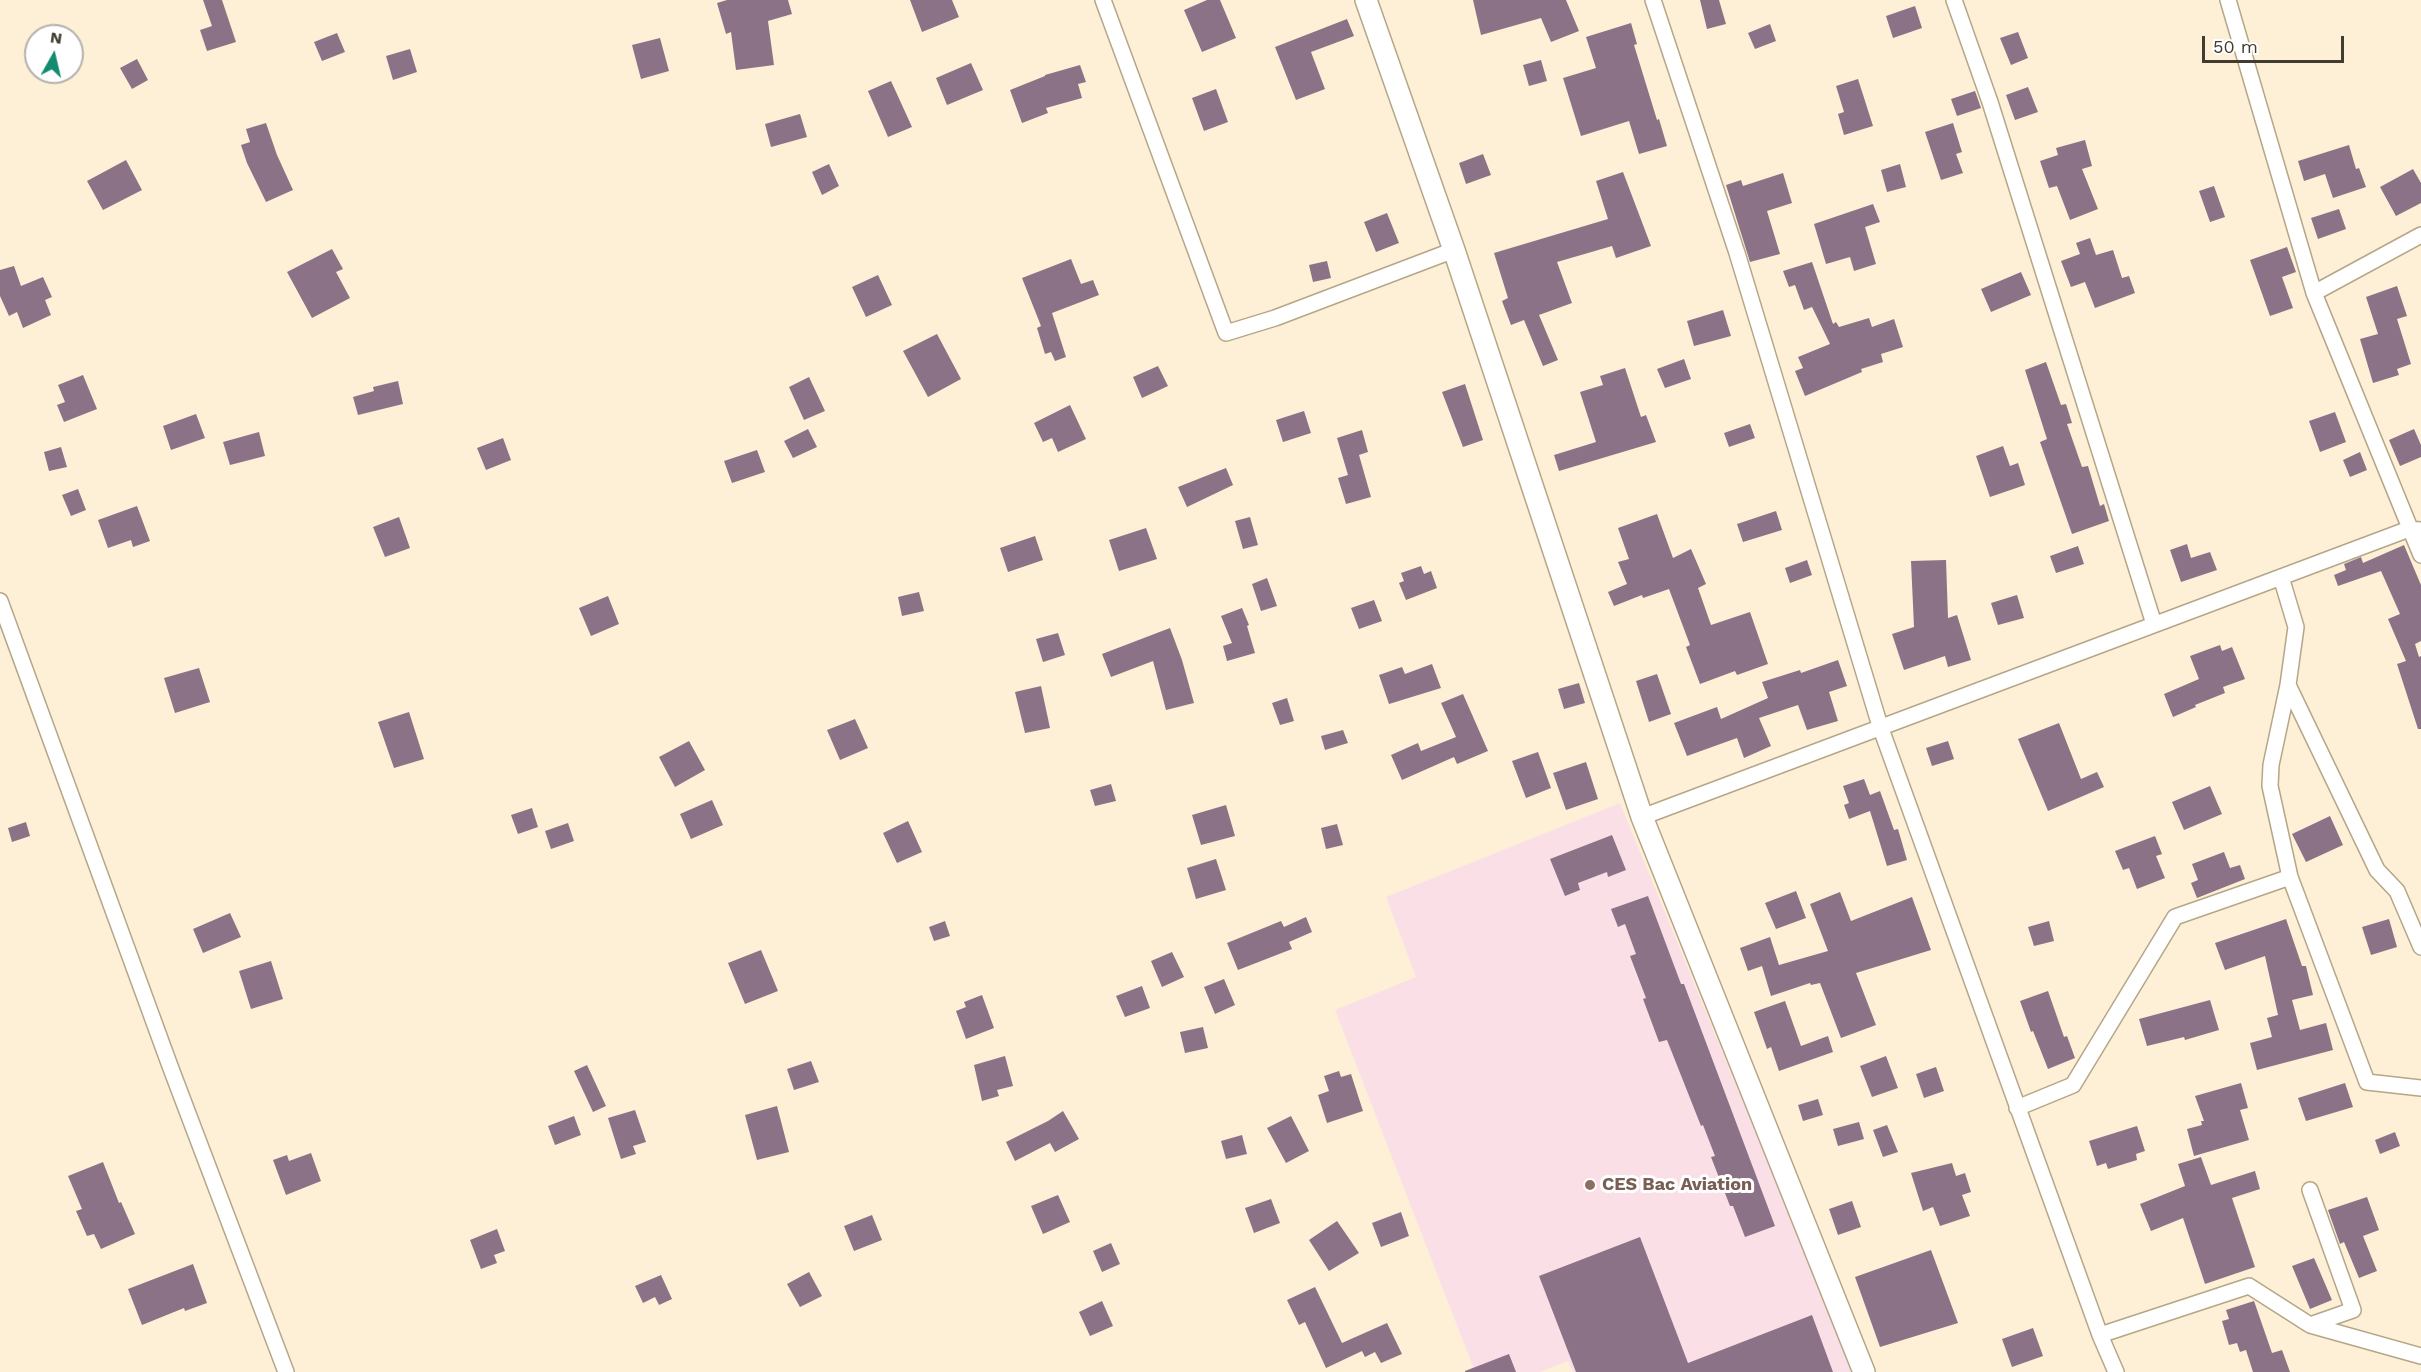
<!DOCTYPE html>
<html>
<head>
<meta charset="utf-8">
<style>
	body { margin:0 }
	#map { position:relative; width:2421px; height:1372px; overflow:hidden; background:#fdf0d6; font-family:"Work Sans",sans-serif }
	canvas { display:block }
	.north { position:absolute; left:24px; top:24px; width:60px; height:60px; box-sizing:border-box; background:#fff; border:2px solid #b3b1ac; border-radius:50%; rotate:8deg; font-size:16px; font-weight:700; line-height:24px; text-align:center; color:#423b2f }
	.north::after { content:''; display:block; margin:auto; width:21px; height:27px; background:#128b6e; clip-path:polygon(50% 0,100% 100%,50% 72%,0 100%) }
	.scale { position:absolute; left:2202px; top:36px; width:142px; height:27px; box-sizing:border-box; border:3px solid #423b2f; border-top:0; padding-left:8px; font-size:18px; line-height:21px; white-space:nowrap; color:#423b2f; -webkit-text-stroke:4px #fff; paint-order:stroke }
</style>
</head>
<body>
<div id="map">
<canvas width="2421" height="1372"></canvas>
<div class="north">N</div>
<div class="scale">50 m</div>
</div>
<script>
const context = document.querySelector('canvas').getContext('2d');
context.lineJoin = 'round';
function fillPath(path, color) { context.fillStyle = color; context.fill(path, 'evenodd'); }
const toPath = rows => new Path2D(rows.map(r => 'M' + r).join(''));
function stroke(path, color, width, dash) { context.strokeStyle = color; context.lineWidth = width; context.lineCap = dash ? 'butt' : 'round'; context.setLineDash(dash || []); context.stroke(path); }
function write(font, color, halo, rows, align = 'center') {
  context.font = font + ' "Work Sans",sans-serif'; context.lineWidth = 6; context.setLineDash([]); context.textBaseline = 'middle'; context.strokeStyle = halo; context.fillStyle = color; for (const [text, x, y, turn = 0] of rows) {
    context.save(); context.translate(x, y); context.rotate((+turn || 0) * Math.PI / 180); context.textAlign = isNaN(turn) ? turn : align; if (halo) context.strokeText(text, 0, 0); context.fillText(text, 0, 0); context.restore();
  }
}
const education = toPath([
	[1620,803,1854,1372,1573,1372,1568,1361,1540,1372,1475,1372,1335,1010,1416,977,1386,897]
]);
const building = toPath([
	[203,0,222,0,236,42,207,51,200,30,212,26],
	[727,0,788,0,792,14,768,21,774,65,736,70,731,32,726,34,717,3],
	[910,0,952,0,959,17,922,32],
	[1207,0,1220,0,1236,38,1202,52,1184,10],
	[1473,0,1566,0,1579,31,1551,42,1541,18,1481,35],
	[1700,0,1719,0,1726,24,1707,29],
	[1915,6,1922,28,1893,38,1886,16],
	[1347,19,1354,36,1311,52,1325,89,1296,100,1275,47],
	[1631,23,1637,44,1634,45,1657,120,1659,119,1667,146,1639,154,1629,121,1581,136,1563,78,1596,68,1586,37],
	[1770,24,1776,41,1755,49,1748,33],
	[2018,32,2028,58,2011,65,2000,38],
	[337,33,345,52,322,61,314,42],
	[660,38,669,71,641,79,632,45],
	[410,49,417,72,393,80,386,56],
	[137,59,148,80,132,89,120,68],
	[1541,60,1547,81,1529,86,1523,65],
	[971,63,983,90,947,105,936,78],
	[1080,65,1086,82,1078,84,1082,98,1046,108,1048,113,1022,123,1010,90,1045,76,1045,75],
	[1858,79,1873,126,1844,135,1838,114,1844,112,1836,86],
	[891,81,912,127,888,137,868,91],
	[2028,87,2038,112,2015,120,2006,95],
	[1216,89,1228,122,1204,131,1192,98],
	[1975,91,1981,108,1957,116,1951,99],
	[800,114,807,137,771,147,765,124],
	[266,123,277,155,293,190,266,202,247,163,241,145,250,142,246,129],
	[1953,123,1962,152,1956,154,1963,173,1941,180,1925,132],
	[2085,140,2092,166,2082,169,2098,209,2070,220,2057,186,2049,188,2040,161,2058,155,2056,148],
	[2349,145,2356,169,2359,168,2366,187,2333,198,2325,174,2304,181,2298,161],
	[1483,154,1491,175,1466,184,1459,163],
	[126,160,142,190,103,210,87,181],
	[829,164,839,186,822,195,812,172],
	[1900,164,1906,187,1887,192,1881,170],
	[2413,169,2421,183,2421,203,2396,216,2380,187],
	[1623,172,1651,246,1616,258,1612,246,1557,262,1572,303,1539,315,1558,360,1543,366,1524,320,1511,325,1502,301,1508,298,1494,253,1608,219,1596,181],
	[1783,173,1792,203,1767,211,1780,254,1750,262,1726,185,1741,180,1743,186],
	[2214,186,2225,217,2210,222,2199,191],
	[1873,204,1880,222,1865,227,1876,264,1854,271,1850,257,1826,264,1814,224],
	[2339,209,2346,229,2318,239,2311,218],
	[1387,213,1399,243,1376,252,1364,222],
	[2090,238,2096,255,2113,250,2122,278,2129,276,2135,293,2095,308,2085,282,2071,287,2061,261,2080,254,2076,243],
	[2287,247,2296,272,2282,277,2293,308,2270,316,2250,260],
	[332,249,343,269,336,272,350,298,312,318,287,272],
	[1071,259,1081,284,1093,280,1099,295,1052,313,1066,357,1055,361,1051,352,1045,354,1037,328,1041,326,1022,278],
	[1327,261,1331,278,1313,282,1309,265],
	[1812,262,1833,324,1836,322,1839,327,1869,318,1872,327,1894,319,1903,347,1881,354,1883,362,1861,369,1862,372,1805,396,1795,371,1803,368,1798,357,1830,344,1812,307,1804,310,1795,285,1789,287,1783,271],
	[14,266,21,286,43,277,52,297,45,300,51,315,23,328,17,312,9,316,0,296,0,270],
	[2021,272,2031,295,1991,312,1981,289],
	[878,275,892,305,866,317,852,287],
	[2397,286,2407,316,2397,319,2411,364,2397,369,2399,375,2373,383,2360,339,2378,334,2366,297],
	[1723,310,1731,336,1694,346,1687,321],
	[937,334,961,379,928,397,903,351],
	[1684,359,1691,379,1665,388,1657,369],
	[2046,362,2061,405,2066,404,2072,423,2067,424,2082,467,2088,466,2100,506,2104,504,2109,521,2072,534,2040,442,2047,439,2025,370],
	[1158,366,1168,386,1142,398,1133,377],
	[1625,368,1641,417,1646,415,1656,442,1559,471,1554,455,1596,442,1580,392,1603,385,1600,376],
	[83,375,97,409,64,422,57,405,65,402,58,385],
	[809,377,825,411,804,420,789,387],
	[398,381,403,404,358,415,353,397,374,391,373,387],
	[1465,384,1483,440,1463,447,1442,392],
	[1070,405,1086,439,1058,452,1052,438,1043,442,1034,423],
	[1304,411,1311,433,1283,442,1276,420],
	[2335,412,2346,442,2320,452,2309,421],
	[196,414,205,438,171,450,163,426],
	[1750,424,1755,438,1729,447,1724,433],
	[808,429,817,447,793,458,784,441],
	[2414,429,2421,445,2421,457,2400,466,2389,440],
	[1362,430,1368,452,1359,455,1371,497,1346,504,1338,478,1348,475,1337,438],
	[259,432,265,456,230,465,223,442],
	[503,438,511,460,486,470,477,448],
	[2003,446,2010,466,2018,463,2025,485,1990,497,1976,456],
	[61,447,67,467,49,471,44,452],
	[757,450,765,472,732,483,724,461],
	[2360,452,2367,470,2350,477,2343,460],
	[1226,468,1233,485,1187,507,1178,487],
	[78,489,86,510,71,516,62,495],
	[137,506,150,541,133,547,131,540,108,548,98,520],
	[1776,511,1782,530,1743,542,1737,524],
	[1657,514,1673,558,1691,549,1706,584,1698,588,1711,625,1750,612,1768,664,1737,675,1735,671,1700,684,1686,647,1690,645,1669,589,1643,598,1642,595,1614,606,1608,592,1627,584,1618,562,1629,559,1618,528],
	[399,517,410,548,385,557,373,527],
	[1250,517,1258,545,1243,549,1235,521],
	[1146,528,1157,559,1119,571,1109,540],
	[1035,536,1043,560,1008,572,1000,548],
	[2187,544,2191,558,2210,552,2217,570,2181,582,2170,550],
	[2404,545,2421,585,2421,641,2415,644,2419,657,2421,656,2421,729,2418,729,2397,664,2406,661,2388,619,2400,614,2381,571,2338,586,2334,575,2346,570,2344,564,2361,557,2363,563],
	[2078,546,2084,564,2056,573,2050,556],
	[1807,560,1812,575,1790,583,1785,568],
	[1946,560,1948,618,1957,615,1971,660,1948,667,1945,656,1904,670,1892,634,1914,627,1911,561],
	[1421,566,1424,574,1431,571,1437,588,1406,600,1399,583,1404,581,1401,573],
	[1267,578,1277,606,1261,611,1252,584],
	[919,592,924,611,902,616,898,597],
	[2017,595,2024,618,1998,625,1991,603],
	[608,596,619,624,591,636,579,608],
	[1374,600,1382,621,1359,629,1351,608],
	[1242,608,1249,625,1247,626,1255,653,1227,661,1223,646,1232,643,1221,616],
	[1170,628,1182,660,1194,703,1166,710,1153,661,1111,677,1102,654],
	[1058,633,1065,655,1043,662,1036,639],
	[2220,645,2222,651,2232,647,2245,679,2223,687,2225,693,2195,705,2196,707,2173,717,2164,694,2199,679,2190,656],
	[1838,660,1847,686,1829,692,1838,721,1807,730,1798,705,1759,718,1771,746,1744,758,1737,738,1687,756,1674,723,1717,707,1721,719,1768,698,1762,682,1800,670,1801,673],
	[1432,664,1441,688,1389,704,1379,675,1402,667,1405,674],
	[199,668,210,702,175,713,164,678],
	[1657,674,1671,714,1649,722,1636,681],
	[1579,683,1585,703,1564,709,1558,689],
	[1041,686,1050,728,1025,733,1015,692],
	[1463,694,1488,751,1457,764,1454,757,1402,780,1391,755,1418,743,1421,751,1456,737,1441,703],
	[1287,698,1294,721,1280,725,1272,703],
	[409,712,424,759,394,768,378,722],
	[855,719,868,748,840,760,827,730],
	[2059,723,2081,779,2097,772,2104,787,2048,811,2018,739],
	[1343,730,1348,743,1325,750,1321,736],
	[689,741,705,770,675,787,659,757],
	[1948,741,1954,759,1932,766,1926,748],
	[1538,752,1551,788,1526,798,1512,761],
	[1586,762,1598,799,1566,810,1553,773],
	[1864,779,1870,795,1880,791,1894,830,1898,829,1907,860,1887,866,1870,811,1849,819,1844,805,1849,803,1843,786],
	[1111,784,1116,801,1095,806,1090,790],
	[2210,786,2222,814,2184,830,2172,802],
	[712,800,723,825,691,839,680,814],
	[1226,805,1235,836,1201,845,1192,815],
	[532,808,538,827,518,834,511,815],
	[2330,816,2343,845,2306,862,2292,834],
	[908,821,922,852,897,863,883,833],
	[26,822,30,836,12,842,8,828],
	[568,823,574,841,551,849,545,831],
	[1337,824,1343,845,1326,849,1321,828],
	[1612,835,1626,870,1608,877,1607,872,1578,883,1580,890,1565,896,1550,859],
	[2155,836,2162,854,2156,856,2165,878,2137,889,2129,868,2123,870,2115,851],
	[2224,852,2230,868,2240,865,2245,879,2197,898,2191,883,2198,880,2192,864],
	[1216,859,1226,890,1196,899,1187,868],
	[1796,891,1806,918,1776,929,1765,903],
	[1840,892,1851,921,1912,897,1931,950,1856,973,1876,1025,1841,1038,1820,983,1811,985,1810,983,1771,996,1762,966,1748,971,1740,948,1770,937,1779,965,1828,951,1810,904],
	[1648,896,1681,984,1684,984,1775,1226,1745,1237,1733,1206,1730,1206,1711,1157,1715,1156,1703,1125,1701,1126,1667,1040,1659,1042,1643,999,1646,998,1630,956,1636,954,1625,924,1618,927,1611,909],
	[230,913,241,937,203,953,193,929],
	[1306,917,1312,932,1289,942,1292,949,1238,970,1227,943,1281,921,1284,927],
	[2286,919,2302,966,2306,966,2313,995,2292,1000,2300,1030,2326,1023,2333,1050,2257,1070,2250,1043,2272,1037,2267,1018,2278,1015,2265,956,2225,970,2215,943],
	[2389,919,2397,947,2371,955,2362,927],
	[945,921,950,936,934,941,929,927],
	[2049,921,2054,941,2034,946,2028,927],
	[761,950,778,991,745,1004,728,963],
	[1172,952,1184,977,1162,987,1151,961],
	[271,961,283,999,251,1009,239,971],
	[1224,979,1235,1005,1215,1014,1204,987],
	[1142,986,1150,1008,1125,1017,1116,996],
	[2048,991,2064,1037,2067,1036,2075,1058,2048,1069,2033,1031,2031,1032,2020,1001],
	[982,995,994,1028,966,1039,956,1011,966,1007,964,1002],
	[2210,1000,2219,1030,2185,1040,2184,1037,2147,1046,2139,1019],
	[1785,1001,1801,1046,1828,1036,1833,1052,1779,1071,1771,1047,1767,1049,1754,1012],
	[1203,1027,1208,1048,1185,1053,1180,1032],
	[1005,1056,1013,1086,997,1090,999,1096,982,1101,974,1065],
	[1886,1056,1898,1088,1872,1097,1860,1066],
	[811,1061,819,1082,794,1090,787,1069],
	[587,1065,606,1106,593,1112,574,1071],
	[1936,1067,1944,1091,1924,1098,1916,1074],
	[1339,1071,1341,1077,1351,1074,1363,1111,1327,1123,1318,1095,1329,1091,1324,1076],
	[2241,1083,2248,1108,2240,1110,2249,1140,2194,1156,2187,1129,2202,1125,2201,1121,2204,1121,2195,1096],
	[2345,1083,2353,1107,2306,1121,2298,1098],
	[1818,1099,1823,1115,1803,1121,1798,1105],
	[777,1106,789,1152,757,1160,745,1115],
	[635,1110,646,1142,633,1146,636,1154,621,1159,608,1118],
	[1063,1111,1079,1139,1055,1152,1050,1143,1015,1161,1006,1142,1048,1121],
	[574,1116,581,1135,555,1145,548,1126],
	[1291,1116,1309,1151,1286,1163,1267,1128],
	[1859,1122,1864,1139,1838,1146,1833,1129],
	[1887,1125,1898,1152,1883,1157,1873,1130],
	[2137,1126,2145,1151,2136,1154,2137,1160,2108,1169,2106,1163,2097,1166,2089,1141],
	[2395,1132,2400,1146,2380,1154,2375,1140],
	[1242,1135,1247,1154,1226,1159,1221,1141],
	[311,1153,321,1181,286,1195,273,1160,287,1155,289,1161],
	[2201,1157,2211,1185,2255,1171,2260,1189,2232,1198,2255,1267,2205,1284,2183,1218,2151,1231,2140,1204,2185,1186,2178,1164],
	[103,1162,119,1203,121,1202,135,1234,101,1249,94,1234,87,1236,76,1211,82,1209,68,1176],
	[1952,1163,1956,1176,1965,1173,1971,1192,1962,1195,1970,1216,1940,1226,1933,1207,1923,1211,1911,1173],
	[1058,1195,1070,1222,1043,1234,1031,1206],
	[2367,1197,2379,1230,2363,1236,2377,1271,2359,1278,2344,1242,2340,1244,2328,1210],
	[1271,1199,1280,1223,1254,1233,1245,1208],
	[1852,1201,1861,1227,1838,1235,1829,1209],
	[1401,1212,1409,1236,1381,1247,1372,1223],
	[872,1215,882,1240,854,1251,844,1226],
	[1337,1221,1359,1253,1329,1271,1309,1240],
	[497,1229,505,1251,494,1255,497,1263,481,1269,470,1240],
	[1640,1237,1688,1363,1812,1315,1833,1372,1576,1372,1539,1276],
	[1111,1243,1120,1264,1102,1272,1093,1251],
	[1931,1250,1958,1323,1880,1347,1855,1277],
	[2314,1258,2332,1300,2310,1309,2292,1266],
	[193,1264,207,1303,185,1311,184,1308,142,1325,128,1289],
	[809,1272,822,1296,800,1307,787,1284],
	[661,1275,672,1299,659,1305,655,1297,643,1303,635,1286],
	[1315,1287,1342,1343,1387,1323,1402,1354,1381,1363,1375,1352,1365,1357,1362,1351,1326,1368,1305,1322,1299,1325,1287,1300],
	[1102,1301,1113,1326,1090,1336,1079,1312],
	[2254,1301,2272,1353,2282,1350,2290,1372,2253,1372,2246,1350,2240,1352,2237,1343,2229,1345,2222,1321,2229,1319,2226,1310],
	[2033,1328,2043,1356,2012,1367,2002,1339],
	[1509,1354,1516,1372,1465,1372,1465,1371]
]);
const street = toPath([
	[1103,0,1226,333,1275,318,1454,250],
	[1653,0,1737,253,1880,726,2100,1335,2116,1372],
	[1954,0,1990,102,2154,624],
	[2228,0,2314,293,2421,555],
	[2314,293,2421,235],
	[2281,577,2296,627,2288,685,2271,765,2270,786,2290,877,2367,1082,2421,1088],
	[0,601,170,1066,286,1372],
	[2288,685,2377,870,2397,891,2421,947],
	[1642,817,2409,529,2421,530],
	[2017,1108,2073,1085,2175,917,2290,877],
	[2310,1325,2421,1356],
	[2100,1335,2249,1286,2310,1325,2353,1310,2310,1190]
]);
const secondary = toPath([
	[1366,0,1454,250,1642,817,1864,1372]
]);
const markers = [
	[1590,1185,6,"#8d6e63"]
];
const educationNames = [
	["CES Bac Aviation",1602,1185]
];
fillPath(education, '#fae0e6');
fillPath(building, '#8c7287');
stroke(street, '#b5a687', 18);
stroke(secondary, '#b5a687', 24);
stroke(street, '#fff', 15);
stroke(secondary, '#fff', 21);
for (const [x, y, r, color] of markers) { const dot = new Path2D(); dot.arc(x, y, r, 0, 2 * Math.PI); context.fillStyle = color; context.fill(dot); stroke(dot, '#fff', 2); }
write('bold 18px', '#785e54', '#fff', educationNames, 'left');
</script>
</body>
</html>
